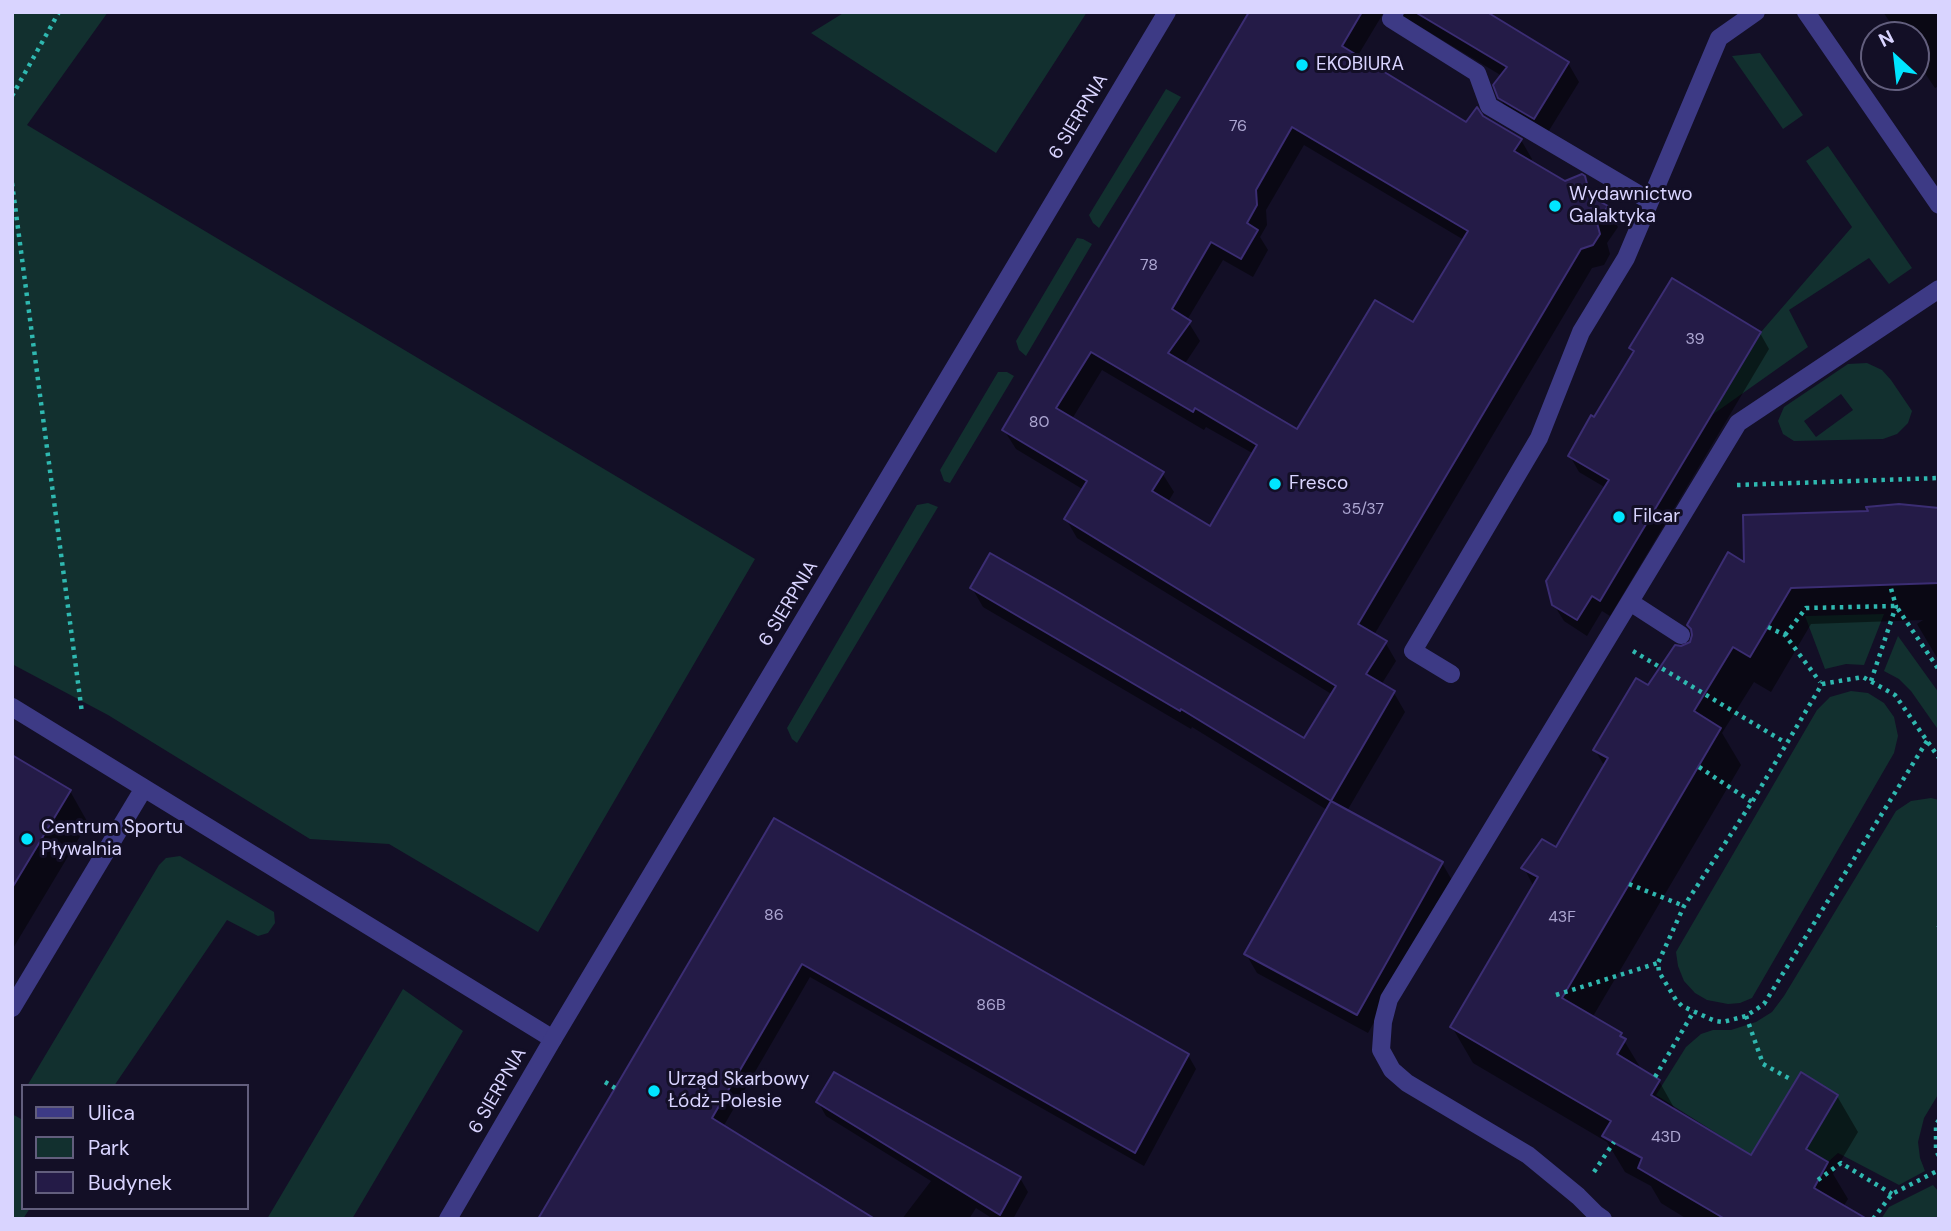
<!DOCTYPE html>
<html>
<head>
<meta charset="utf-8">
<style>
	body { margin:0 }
	#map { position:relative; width:1951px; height:1231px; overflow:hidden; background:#130f26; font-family:"DM Sans",sans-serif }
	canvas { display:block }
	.frame { position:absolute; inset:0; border:14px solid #d9d4ff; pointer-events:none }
	.legend { position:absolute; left:21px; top:1084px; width:228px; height:126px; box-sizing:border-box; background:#130f26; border:2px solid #625e7d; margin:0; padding:9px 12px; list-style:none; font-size:21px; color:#d9d4ff }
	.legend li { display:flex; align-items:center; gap:14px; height:35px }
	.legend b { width:35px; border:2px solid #625e7d }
	.north { position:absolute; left:1860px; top:21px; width:70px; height:70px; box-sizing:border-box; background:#130f26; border:2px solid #625e7d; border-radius:50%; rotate:333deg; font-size:19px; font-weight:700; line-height:28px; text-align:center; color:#d9d4ff }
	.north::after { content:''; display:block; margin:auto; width:24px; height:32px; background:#00e5ff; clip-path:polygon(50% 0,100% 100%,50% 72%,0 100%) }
</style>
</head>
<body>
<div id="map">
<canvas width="1951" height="1231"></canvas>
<div class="frame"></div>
<ul class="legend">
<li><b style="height:9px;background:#3d3a85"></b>Ulica</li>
<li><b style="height:19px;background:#12302f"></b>Park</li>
<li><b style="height:19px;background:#241b47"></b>Budynek</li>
</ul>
<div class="north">N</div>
</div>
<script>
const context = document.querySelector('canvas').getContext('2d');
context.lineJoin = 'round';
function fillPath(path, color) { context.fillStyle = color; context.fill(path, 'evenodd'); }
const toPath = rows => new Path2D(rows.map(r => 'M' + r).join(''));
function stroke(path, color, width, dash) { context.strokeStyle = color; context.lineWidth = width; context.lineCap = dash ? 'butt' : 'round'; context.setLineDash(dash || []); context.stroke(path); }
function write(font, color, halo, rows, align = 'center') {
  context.font = font + ' "DM Sans",sans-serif'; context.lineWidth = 6; context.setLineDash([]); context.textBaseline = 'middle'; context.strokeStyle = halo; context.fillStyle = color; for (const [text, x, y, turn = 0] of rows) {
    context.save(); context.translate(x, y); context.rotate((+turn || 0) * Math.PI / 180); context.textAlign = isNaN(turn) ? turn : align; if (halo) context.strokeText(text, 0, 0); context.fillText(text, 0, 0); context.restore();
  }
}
const green = toPath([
	[12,12,108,12,27,125,755,559,538,932,389,844,310,839,108,715,12,664],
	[845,12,1087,12,996,153,811,33],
	[1760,53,1803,115,1783,129,1732,56],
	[1166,89,1181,97,1099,228,1093,223,1089,215],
	[1828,146,1912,268,1889,284,1869,258,1789,310,1808,347,1712,415,1761,332,1852,227,1806,161],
	[1077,238,1083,239,1092,244,1026,356,1019,350,1016,341],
	[1867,363,1882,370,1891,380,1912,411,1908,423,1897,434,1883,439,1794,441,1783,434,1778,421,1784,407,1848,364],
	[1841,394,1853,410,1816,437,1804,421],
	[998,372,1007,372,1014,376,950,483,944,481,940,470],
	[928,503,938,507,797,743,792,739,787,728,917,505],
	[1884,614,1864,665,1846,664,1825,669,1805,616],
	[1898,636,1939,693,1939,731,1911,691,1899,679,1884,671],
	[1851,691,1868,693,1884,703,1894,717,1898,736,1894,753,1752,998,1740,1003,1728,1004,1707,1000,1695,993,1684,981,1678,966,1676,952,1817,710,1830,697],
	[1931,798,1939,800,1939,1093,1924,1118,1918,1142,1920,1158,1925,1171,1899,1185,1838,1153,1828,1162,1768,1127,1751,1155,1656,1095,1686,1047,1701,1034,1713,1030,1731,1030,1756,1022,1772,1012,1784,996,1896,811,1911,801],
	[180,856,274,912,275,923,268,933,258,936,227,920,114,1086,27,1086,159,865,166,858],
	[403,989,463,1031,352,1219,267,1219],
	[12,1114,23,1120,23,1208,30,1208,23,1219,12,1219],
	[1933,1185,1939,1192,1939,1219,1881,1219,1889,1207]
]);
const shadow = toPath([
	[1251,12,1384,12,1357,57,1467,124,1482,117,1521,140,1532,159,1530,162,1565,183,1584,177,1597,202,1606,208,1618,227,1607,243,1610,254,1604,265,1592,268,1374,635,1385,642,1396,661,1381,685,1394,693,1405,712,1347,811,1442,863,1453,882,1368,1033,1257,973,1246,954,1327,810,1192,727,1191,729,983,607,972,588,1305,741,1333,695,1077,538,1066,519,1084,490,1016,449,1004,430],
	[1304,145,1464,240,1413,324,1298,432,1184,365,1200,341,1187,320,1223,260,1253,277,1268,250,1260,237,1267,225,1266,210],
	[1102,370,1204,430,1206,427,1254,454,1211,528,1168,502,1174,492,1162,473,1072,419],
	[1396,12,1483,12,1568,63,1579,82,1545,137,1511,118,1500,98,1502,76],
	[1883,12,1939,12,1939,86,1935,88,1916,60,1916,35,1899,35],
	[1760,333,1769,349,1610,616,1602,611,1587,636,1564,621,1554,605,1606,488,1579,472,1570,456,1634,353,1631,348],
	[1939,510,1939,661,1917,624,1923,620,1811,624,1771,692,1754,682,1722,733,1741,765,1592,1018,1620,1034,1643,1072,1659,1081,1677,1113,1752,1157,1837,1096,1858,1132,1833,1174,1848,1199,1843,1207,1863,1219,1687,1219,1661,1203,1651,1186,1625,1172,1607,1142,1473,1063,1452,1027,1534,887,1524,868,1557,849,1605,767,1595,750,1681,648,1692,643,1694,635,1689,625,1746,565],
	[12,757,70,791,88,823,12,950],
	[775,821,1188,1055,1196,1069,1144,1166,810,977,723,1127,540,1219],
	[818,1102,1020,1178,1028,1192,1013,1219,993,1219,976,1208,969,1219,902,1219,931,1181,826,1116]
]);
const building = toPath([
	[1249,12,1362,12,1342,46,1466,122,1477,107,1483,116,1522,139,1514,151,1565,181,1582,174,1585,176,1590,196,1608,206,1597,223,1600,234,1593,245,1581,249,1358,624,1387,641,1366,674,1395,691,1331,801,1181,709,1180,711,970,588,990,553,1055,590,1304,738,1336,686,1064,519,1087,481,1002,430,1249,12],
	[1292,127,1468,231,1413,322,1375,300,1297,429,1168,353,1191,321,1172,309,1211,242,1241,259,1258,230,1247,223,1257,205,1256,190,1292,127],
	[1091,352,1193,412,1195,408,1257,445,1210,526,1152,491,1164,472,1056,408,1091,352],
	[1415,12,1487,12,1569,62,1534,119,1498,98,1493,85,1507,67,1415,12],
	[1672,278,1761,332,1600,601,1592,596,1577,620,1552,605,1546,581,1609,480,1568,456,1591,415,1594,417,1634,351,1629,348,1672,278],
	[1899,504,1939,508,1939,583,1791,588,1750,657,1733,647,1694,711,1721,728,1562,998,1622,1033,1620,1036,1626,1039,1617,1054,1660,1080,1651,1095,1751,1155,1801,1072,1838,1095,1806,1149,1828,1162,1814,1188,1867,1219,1725,1219,1638,1168,1642,1158,1602,1136,1611,1121,1450,1027,1538,877,1521,868,1542,839,1556,847,1608,758,1593,750,1636,678,1648,685,1675,645,1681,646,1690,642,1692,635,1691,629,1687,625,1728,552,1744,562,1743,515,1868,511,1866,507,1899,504],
	[12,755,71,790,12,888,12,755],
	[1331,801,1443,862,1357,1015,1244,954,1331,801],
	[774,818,1189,1054,1135,1153,802,964,712,1118,875,1219,538,1219,774,818],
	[834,1072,1021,1177,1000,1215,816,1102,834,1072]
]);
const path = toPath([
	[12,96,59,12],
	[12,183,82,713],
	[1737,485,1939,478],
	[1768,627,1785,635,1820,682],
	[1785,635,1806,608,1896,606,1939,670],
	[1633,651,1786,743],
	[1871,681,1896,606,1890,585],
	[1927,741,1764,1004,1746,1016,1723,1022,1715,1021,1682,1006,1676,1000,1659,972,1658,963,1684,906,1752,802,1822,684,1863,677,1895,695,1939,758],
	[1699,767,1752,802],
	[1629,884,1684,906],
	[1938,925,1939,926],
	[1556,995,1658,963],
	[1746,1016,1763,1064,1792,1080],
	[1655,1077,1694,1011],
	[605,1082,615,1088],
	[1939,1120,1936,1124,1936,1151,1939,1156],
	[1594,1172,1614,1142],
	[1818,1180,1841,1163,1892,1194],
	[1873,1219,1892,1194,1939,1170]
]);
const service = toPath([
	[1395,12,1391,19,1477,73,1489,106,1650,201],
	[1630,602,1681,635],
	[1451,674,1413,651,1539,438,1581,332,1626,258,1719,38,1756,12],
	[12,707,553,1039],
	[12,1008,144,788],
	[1603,1219,1596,1214,1578,1196,1528,1155,1407,1083,1392,1070,1381,1050,1383,1022,1389,999,1738,423,1939,289]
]);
const tertiary = toPath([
	[1806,12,1939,205],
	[448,1219,553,1039,1167,12]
]);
const markers = [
	[1302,65,7,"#00e5ff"],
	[1555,206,7,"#00e5ff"],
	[1275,484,7,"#00e5ff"],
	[1619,517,7,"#00e5ff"],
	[27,839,7,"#00e5ff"],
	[654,1091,7,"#00e5ff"]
];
const numberNames = [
	["76",1238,127],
	["78",1149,266],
	["39",1695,340],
	["80",1039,423],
	["35/37",1363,510],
	["86",774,916],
	["43F",1562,918],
	["86B",991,1006],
	["43D",1666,1138]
];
const poiNames = [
	["EKOBIURA",1316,65],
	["Wydawnictwo",1569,195],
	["Galaktyka",1569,217],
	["Fresco",1289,484],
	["Filcar",1633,517],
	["Centrum Sportu",41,828],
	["Pływalnia",41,850],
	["Urząd Skarbowy",668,1080],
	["Łódż-Polesie",668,1102]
];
const streetNames = [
	["6 SIERPNIA",1079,117,-59],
	["6 SIERPNIA",789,604,-59],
	["6 SIERPNIA",498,1091,-60]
];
fillPath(green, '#12302f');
fillPath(shadow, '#0007');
fillPath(building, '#241b47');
stroke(building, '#3b2d73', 2);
stroke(path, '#2fb8b0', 4.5, [3.5, 5]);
stroke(service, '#3d3a85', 18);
stroke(tertiary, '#3d3a85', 18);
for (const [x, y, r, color] of markers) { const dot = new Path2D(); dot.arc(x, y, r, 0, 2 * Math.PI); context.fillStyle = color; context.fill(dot); stroke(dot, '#130f26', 2.5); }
write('16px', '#aca6d1', null, numberNames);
write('19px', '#d9d4ff', '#130f26', poiNames, 'left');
write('19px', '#d9d4ff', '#130f26', streetNames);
</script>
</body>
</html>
